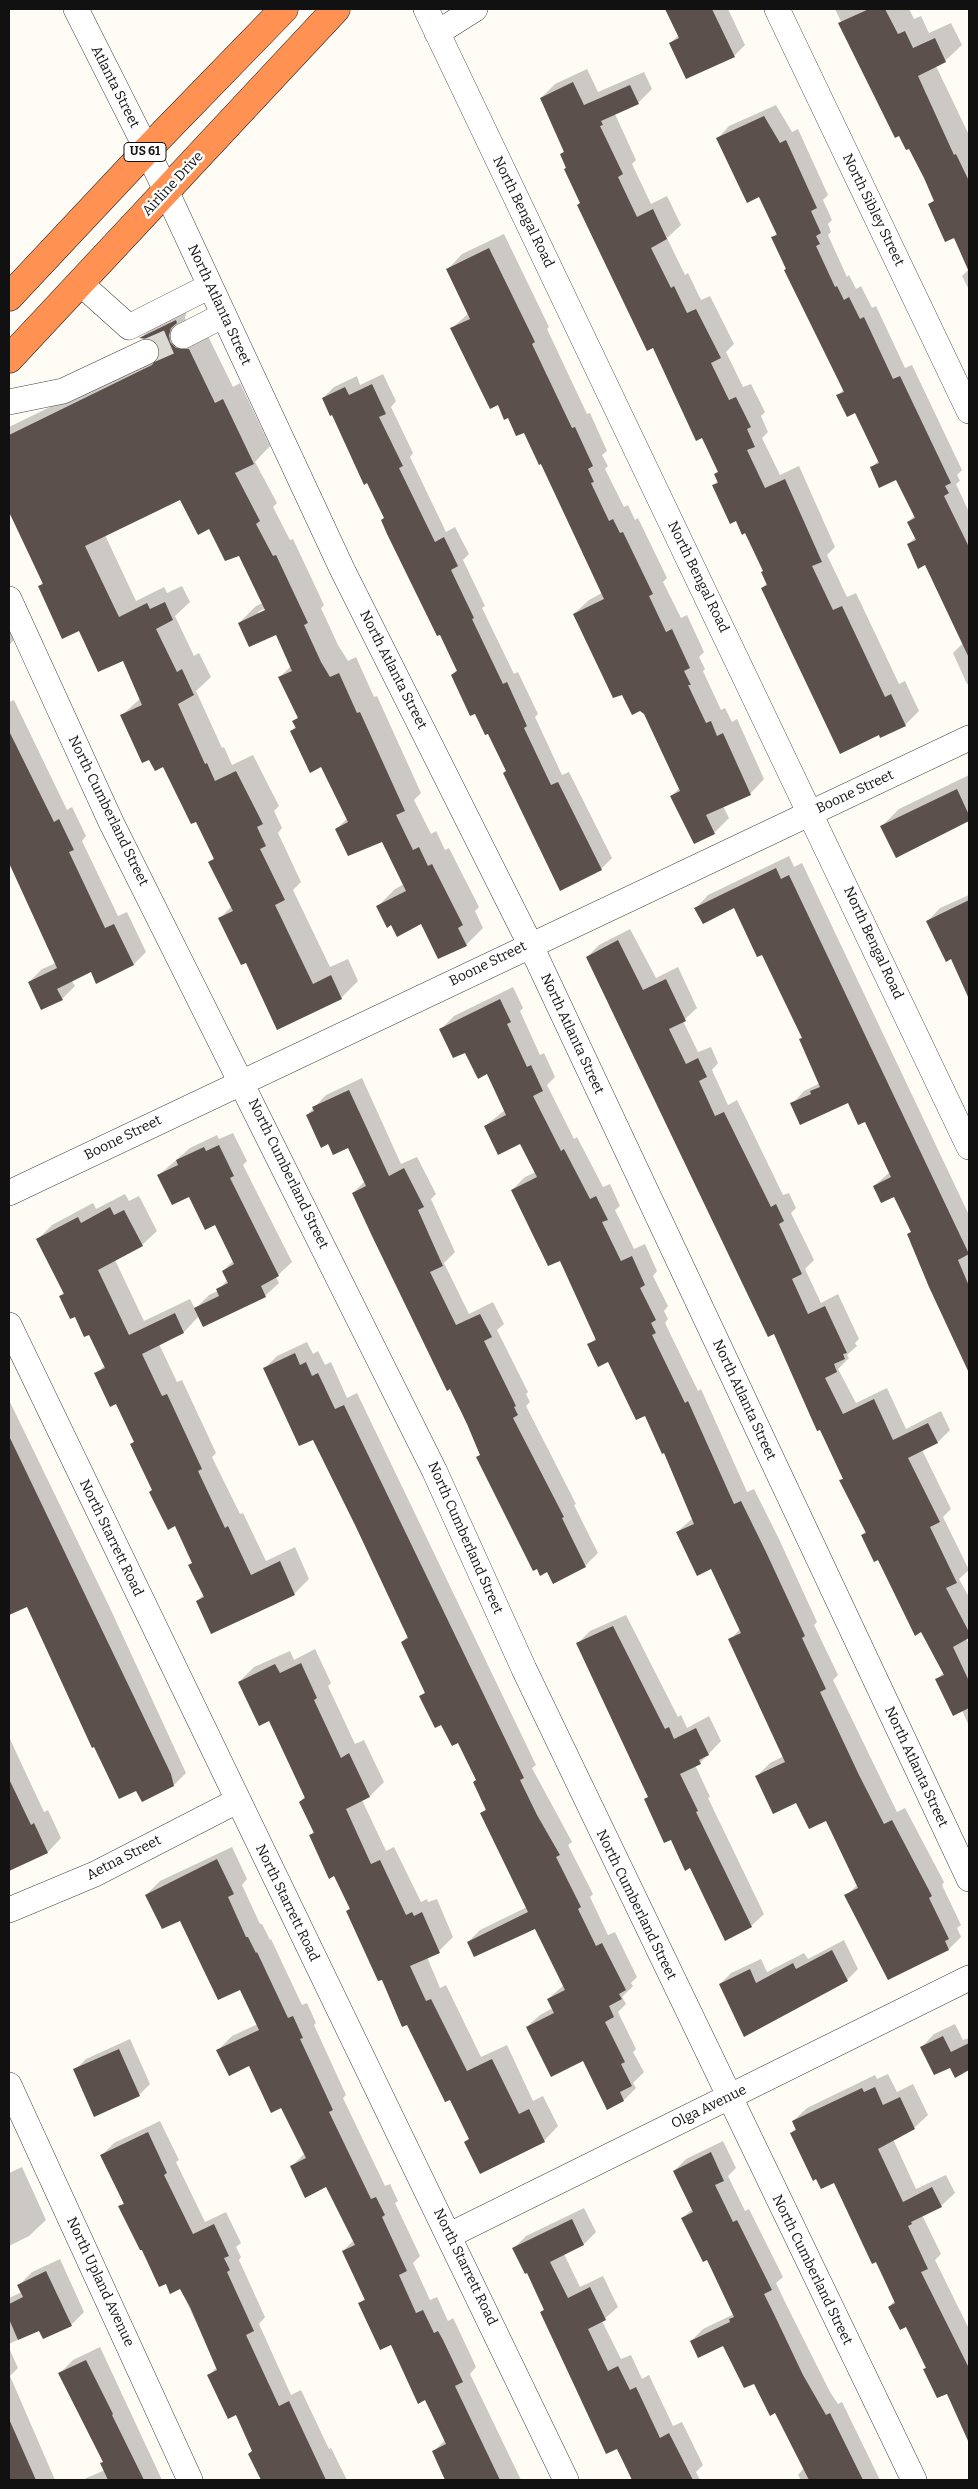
<!DOCTYPE html>
<html>
<head>
<meta charset="utf-8">
<style>
	body { margin:0 }
	#map { position:relative; width:978px; height:2489px; overflow:hidden; background:#fffcf5; font-family:Bitter,serif }
	canvas { display:block }
	.frame { position:absolute; inset:0; border:10px solid #111; pointer-events:none }
</style>
</head>
<body>
<div id="map">
<canvas width="978" height="2489"></canvas>
<div class="frame"></div>
</div>
<script>
const context = document.querySelector('canvas').getContext('2d');
context.lineJoin = 'round';
function fillPath(path, color) { context.fillStyle = color; context.fill(path, 'evenodd'); }
const toPath = rows => new Path2D(rows.map(r => 'M' + r).join(''));
function stroke(path, color, width, dash) { context.strokeStyle = color; context.lineWidth = width; context.lineCap = dash ? 'butt' : 'round'; context.setLineDash(dash || []); context.stroke(path); }
function write(font, color, halo, rows, align = 'center') {
  context.font = font + ' Bitter,serif'; context.lineWidth = 5; context.setLineDash([]); context.textBaseline = 'middle'; context.strokeStyle = halo; context.fillStyle = color; for (const [text, x, y, turn = 0] of rows) {
    context.save(); context.translate(x, y); context.rotate((+turn || 0) * Math.PI / 180); context.textAlign = isNaN(turn) ? turn : align; if (halo) context.strokeText(text, 0, 0); context.fillText(text, 0, 0); context.restore();
  }
}
const shadow = toPath([
	[666,9,728,9,745,45,734,56,670,43,679,35],
	[835,9,909,9,914,19,921,16,929,33,951,23,962,45,945,61,936,66,969,135,969,269,955,236,930,204,935,199,910,147,900,135,895,137],
	[587,69,598,92,644,72,652,89,638,103,615,114,636,160,632,164,651,204,667,196,681,225,667,238,685,275,688,273,701,300,710,296,734,344,726,352,743,387,751,384,765,412,761,416,768,432,762,438,780,475,799,466,835,547,827,555,847,597,856,593,899,684,905,681,919,711,905,725,762,588,767,583,764,570,746,532,713,485,718,481,715,474,719,471,581,202,561,154,565,150,541,98,555,84],
	[776,105,792,132,798,129,828,195,823,200,832,220,828,224,831,232,828,235,847,277,849,275,856,289,861,286,872,308,876,306,905,368,912,365,962,470,957,475,960,481,956,484,969,512,969,683,967,684,953,653,963,643,926,564,908,544,916,537,908,522,915,515,896,479,871,468,879,460,856,412,838,395,844,389,786,270,787,269,772,238,777,233,760,195,718,138,729,126],
	[504,234,549,327,547,329,587,414,590,413,607,451,602,455,608,466,605,469,624,507,628,505,635,520,638,518,667,578,663,582,681,618,687,615,704,652,699,657,705,669,703,671,721,710,725,708,732,722,737,719,764,779,750,794,723,806,729,818,714,833,671,796,680,788,645,714,623,693,574,614,589,600,602,593,525,431,498,403,451,329,469,313,448,269,462,254],
	[969,269,969,290,962,276],
	[187,311,185,317,187,325,206,332,233,387,240,383,270,446,255,462,277,503,273,507,290,540,293,539,324,605,321,608,338,645,348,661,356,657,374,697,377,696,421,793,414,800,431,834,436,831,445,850,449,848,479,907,475,911,483,928,466,945,422,923,391,924,378,906,395,889,404,884,382,840,336,829,348,818,322,765,291,731,296,726,294,721,298,717,280,677,291,666,276,633,239,623,256,606,263,603,240,554,181,498,105,535,136,601,164,587,167,593,182,586,190,602,175,616,194,656,199,653,211,677,196,691,222,748,224,747,232,765,253,755,279,806,274,811,282,828,278,833,301,882,293,890,330,967,348,959,358,981,341,998,246,962,220,918,232,906,210,862,215,857,197,820,164,766,122,715,141,698,123,659,80,630,39,587,43,582,9,510,9,427,161,353,160,345,154,339,142,337,158,321],
	[270,606,271,608,258,615,258,612],
	[383,374,396,401,391,407,413,453,410,457,446,532,455,527,469,554,463,560,485,606,482,608,514,674,518,672,538,714,535,717,562,775,569,772,612,858,601,869,507,770,489,732,452,675,458,669,385,517,333,413,323,398,334,387,357,376,360,385],
	[9,620,17,637,9,645],
	[14,700,67,810,72,807,86,836,82,841,118,916,127,912,146,952,134,964,92,970,71,980,75,986,62,999,29,982,42,969,56,963,9,861,9,702],
	[969,775,969,820,897,856,882,826,899,809],
	[789,856,794,867,802,863,969,1215,969,1369,930,1286,909,1234,912,1231,895,1195,874,1186,890,1172,865,1120,849,1101,792,1104,804,1091,820,1083,800,1040,803,1037,762,953,735,906,696,908,708,895],
	[969,895,969,981,928,921,940,908],
	[630,929,656,978,678,967,697,1008,683,1021,698,1052,711,1047,718,1063,712,1070,728,1105,737,1100,783,1195,789,1193,796,1208,791,1213,814,1260,805,1269,821,1303,838,1294,859,1339,855,1343,857,1346,847,1355,849,1358,838,1369,856,1403,887,1388,906,1429,941,1411,950,1430,938,1442,922,1450,951,1509,943,1517,969,1570,959,1579,969,1597,969,1637,966,1638,969,1644,969,1726,962,1710,936,1680,944,1672,922,1631,862,1535,866,1531,841,1481,844,1478,774,1332,587,957,599,945],
	[513,987,523,1008,520,1011,540,1055,544,1053,555,1077,547,1085,574,1139,577,1137,603,1187,610,1184,620,1206,615,1210,634,1249,645,1244,657,1271,653,1276,668,1306,664,1311,668,1319,665,1323,698,1391,701,1389,747,1492,754,1489,779,1539,817,1622,814,1625,838,1675,833,1680,897,1812,905,1808,944,1882,942,1885,961,1925,957,1928,961,1937,949,1949,846,1896,858,1884,827,1819,757,1776,770,1763,784,1756,730,1640,740,1629,712,1568,677,1532,693,1518,665,1451,645,1414,609,1360,589,1345,596,1338,561,1259,512,1190,525,1177,536,1172,521,1142,485,1126,505,1110,487,1073,441,1029,454,1016],
	[362,1078,401,1164,417,1157,436,1194,431,1199,455,1252,444,1263,469,1314,493,1302,504,1324,497,1330,528,1392,526,1394,530,1402,526,1406,576,1504,574,1505,598,1553,585,1566,481,1455,468,1424,353,1193,365,1181,349,1146,328,1142,307,1115,326,1095],
	[233,1133,247,1161,243,1165,292,1262,276,1277,279,1283,265,1296,199,1316,184,1332,159,1344,177,1382,182,1380,216,1453,212,1457,240,1514,243,1513,266,1561,295,1547,309,1579,294,1594,211,1632,197,1601,204,1594,193,1562,176,1525,153,1490,131,1444,135,1441,116,1403,96,1374,105,1365,89,1334,60,1296,64,1292,37,1240,52,1225,93,1203,96,1209,125,1194,129,1201,139,1196,157,1231,142,1245,115,1260,144,1321,190,1299,195,1309,209,1295,218,1291,227,1280,223,1271,233,1261,215,1224,190,1195,159,1175,190,1148,217,1135,219,1139],
	[307,1342,313,1354,318,1351,325,1365,331,1362,347,1398,357,1393,536,1765,532,1768,572,1842,568,1845,593,1894,590,1897,608,1935,615,1932,637,1977,631,1983,633,1986,622,1997,626,2004,618,2012,636,2049,633,2052,644,2072,633,2083,636,2088,624,2100,607,2108,583,2060,527,2027,540,2015,553,2008,548,1999,564,1985,535,1928,468,1942,480,1930,527,1907,481,1814,487,1808,477,1779,458,1742,421,1696,426,1691,402,1642,409,1635,313,1438,265,1368,277,1356],
	[9,1400,110,1608,186,1773,174,1785,27,1605,9,1614],
	[626,1615,678,1717,681,1715,687,1728,709,1716,721,1741,700,1763,695,1765,710,1797,708,1798,764,1914,751,1926,691,1867,645,1800,649,1796,578,1643,590,1631],
	[315,1649,331,1683,328,1686,355,1744,364,1740,384,1782,370,1796,362,1800,386,1851,394,1847,421,1902,427,1899,428,1902,437,1899,453,1937,439,1951,427,1957,440,1988,446,1985,481,2057,507,2045,533,2101,543,2096,558,2126,544,2141,465,2142,470,2138,451,2098,382,1978,347,1911,350,1908,335,1875,310,1835,314,1831,300,1802,305,1796,270,1720,239,1682,254,1667,290,1651,294,1660],
	[9,1737,44,1812,48,1810,61,1838,48,1852,9,1870],
	[232,1847,247,1879,242,1885,260,1924,262,1924,270,1940,271,1939,302,2005,307,2003,316,2023,314,2025,346,2095,343,2098,385,2186,390,2184,398,2201,395,2203,420,2256,413,2263,430,2300,437,2297,448,2321,453,2318,457,2326,476,2367,470,2374,521,2480,455,2480,447,2465,433,2452,445,2440,426,2399,391,2343,360,2303,365,2298,343,2251,354,2240,327,2186,292,2166,305,2153,282,2106,250,2065,218,2050,232,2036,258,2024,240,1988,180,1919,146,1895,160,1881],
	[844,1940,858,1969,847,1980,720,1984,731,1973,761,1959,767,1972,804,1953,808,1959],
	[955,2024,963,2040,969,2038,969,2069,955,2076,950,2066,922,2047,934,2034],
	[130,2039,150,2084,139,2095,75,2070,86,2059],
	[888,2074,897,2092,913,2084,928,2115,914,2128,893,2139,916,2189,946,2175,955,2193,941,2206,922,2215,941,2254,935,2260,969,2329,969,2439,948,2392,925,2369,927,2367,907,2325,889,2307,895,2300,834,2181,791,2133,796,2128,793,2121,807,2108,875,2075,877,2079],
	[160,2121,179,2160,176,2162,205,2222,226,2212,241,2243,236,2247,241,2257,239,2260,265,2317,259,2324,291,2395,301,2390,329,2449,331,2448,347,2480,267,2480,236,2413,209,2375,217,2367,180,2288,166,2282,159,2285,120,2207,124,2202,102,2155,114,2143],
	[723,2141,736,2168,728,2176,745,2211,749,2209,783,2277,776,2283,785,2302,830,2392,838,2404,842,2402,880,2480,801,2480,798,2475,804,2468,776,2412,754,2382,724,2344,691,2341,703,2329,734,2314,707,2258,683,2218,692,2209,674,2171,686,2159],
	[22,2167,46,2220,29,2236,9,2246,9,2173],
	[584,2208,596,2232,584,2244,564,2254,580,2287,603,2276,618,2307,602,2321,621,2359,631,2355,642,2379,649,2375,673,2426,682,2422,703,2465,696,2472,700,2480,634,2480,541,2312,545,2308,528,2271,514,2248,526,2236],
	[60,2259,84,2312,71,2325,40,2329,9,2344,9,2298,22,2292,19,2285,32,2272],
	[100,2347,162,2480,82,2480,105,2470,104,2461,59,2374,73,2360],
	[9,2348,18,2368,10,2376,55,2480,9,2480]
]);
const building = toPath([
	[665,9,712,9,735,57,686,79,669,43,679,38],
	[869,9,885,9,898,34,905,31,913,48,935,38,946,62,918,76,954,155,956,154,969,181,969,272,954,238,945,242,928,204,934,201,924,178,909,149,906,150,899,136,895,138,838,23],
	[573,82,584,105,630,85,639,104,601,121,603,125,600,126,623,174,618,177,637,217,653,209,667,239,651,248,671,288,674,286,687,313,696,309,721,358,711,363,729,400,736,397,751,427,747,429,755,447,747,450,765,488,785,479,822,562,812,566,833,610,842,606,885,697,891,694,906,726,880,738,879,735,840,754,761,588,767,585,761,572,763,571,745,533,742,535,736,521,730,524,712,485,718,483,714,474,718,472,702,438,696,441,653,348,647,351,577,205,580,203,564,169,566,168,560,154,564,152,540,98],
	[764,116,780,143,786,140,817,208,811,211,821,233,816,236,820,244,816,246,835,287,837,286,844,300,849,297,860,319,864,317,893,379,900,376,951,483,945,486,949,493,944,496,969,547,969,658,925,565,918,569,907,544,916,540,907,522,915,518,896,480,879,488,870,467,879,463,855,413,847,417,836,395,844,392,784,270,786,269,771,237,777,235,759,197,747,203,716,138],
	[489,248,535,342,532,344,572,428,575,427,593,466,588,469,594,482,591,483,609,521,613,519,620,533,623,532,653,594,649,596,666,632,672,629,690,668,684,671,691,685,688,685,706,723,711,721,717,736,723,733,751,795,706,815,715,834,694,844,670,796,680,791,644,714,640,711,632,715,622,695,613,698,573,614,604,599,541,464,539,465,524,433,516,436,508,418,504,420,498,405,490,409,450,328,470,319,446,269],
	[176,320,177,323,171,328,169,335,170,342,176,348,189,349,215,403,223,399,254,464,235,473,260,521,256,524,273,556,276,555,308,623,304,625,321,662,330,677,339,673,357,713,360,712,405,811,396,815,413,850,419,847,428,866,432,864,463,925,458,928,467,946,438,959,421,924,397,937,391,925,387,928,376,906,406,891,382,842,348,856,335,829,348,822,321,767,310,773,290,731,296,728,292,721,298,718,278,677,292,671,276,635,249,647,238,623,265,610,239,556,225,561,209,529,198,535,180,500,85,546,119,617,147,603,150,609,165,602,173,620,156,629,177,672,182,669,194,695,178,704,205,764,207,763,215,781,236,771,263,824,257,827,266,846,260,849,285,900,275,905,313,984,331,975,342,999,277,1030,246,963,241,965,218,918,233,911,208,862,214,859,196,822,191,824,163,767,155,771,149,760,142,763,120,715,142,705,123,661,98,672,79,631,62,639,38,586,43,584,9,512,9,435,152,365,160,354,159,345,154,340,139,338],
	[372,384,386,414,379,417,403,466,399,468,435,542,444,537,458,566,451,570,474,618,472,619,503,684,507,682,527,726,524,728,551,785,558,782,602,870,560,891,503,773,506,771,488,734,485,735,475,714,470,716,451,675,457,671,440,635,437,636,387,534,381,520,384,518,367,483,364,485,332,415,330,416,322,398,345,387,349,395],
	[9,731,54,822,59,819,74,850,69,852,105,928,114,924,134,965,96,984,91,972,57,989,63,1000,41,1010,28,982,57,968,9,863],
	[957,789,969,815,969,821,896,858,880,826],
	[776,868,781,879,789,875,969,1254,958,1260,969,1286,969,1373,929,1287,907,1234,911,1232,894,1197,881,1203,873,1186,891,1177,865,1122,858,1125,848,1103,800,1125,790,1103,811,1094,810,1091,820,1087,799,1039,802,1038,762,955,757,957,734,908,703,924,694,908],
	[969,900,969,999,951,959,946,962,926,921],
	[618,940,643,990,666,979,686,1021,669,1029,686,1064,698,1058,707,1077,699,1081,715,1116,724,1112,771,1207,776,1204,784,1221,779,1224,802,1274,792,1279,808,1314,825,1306,847,1353,843,1354,845,1359,834,1364,837,1372,825,1378,843,1414,874,1399,893,1440,928,1423,938,1443,908,1458,940,1522,930,1527,957,1583,946,1588,969,1632,969,1638,953,1647,969,1681,969,1708,953,1716,935,1679,944,1675,921,1632,915,1636,878,1560,874,1562,861,1535,866,1533,839,1480,843,1479,820,1430,817,1431,774,1334,768,1337,586,957],
	[500,999,511,1022,507,1024,527,1067,531,1065,543,1091,533,1096,561,1151,564,1149,590,1199,596,1196,608,1220,602,1222,621,1261,632,1256,645,1285,640,1288,656,1320,651,1323,656,1333,652,1335,685,1403,688,1401,734,1504,741,1501,766,1552,805,1636,802,1638,826,1689,820,1692,859,1775,884,1824,892,1820,932,1896,929,1898,949,1939,945,1941,949,1950,888,1980,844,1895,858,1888,826,1821,809,1829,796,1803,773,1814,755,1776,785,1762,728,1639,741,1633,711,1569,697,1576,676,1532,694,1524,664,1453,662,1454,645,1416,636,1420,608,1362,598,1367,587,1344,596,1340,560,1261,548,1266,511,1190,537,1177,520,1144,498,1155,484,1126,506,1115,487,1074,478,1079,465,1053,453,1058,439,1029],
	[349,1090,389,1176,404,1168,424,1207,418,1210,443,1266,430,1272,456,1325,480,1314,492,1337,484,1341,516,1406,514,1407,518,1415,513,1418,564,1517,562,1518,586,1567,553,1584,547,1572,540,1576,537,1569,533,1571,476,1457,480,1455,467,1424,450,1389,447,1391,372,1236,352,1193,366,1186,348,1148,333,1155,328,1144,321,1148,306,1115,314,1111,312,1107],
	[219,1145,234,1176,230,1178,279,1276,261,1286,266,1297,203,1327,194,1308,219,1296,216,1289,228,1283,222,1271,234,1264,215,1225,205,1230,189,1197,172,1205,157,1175,178,1165,176,1160,204,1147,206,1151],
	[110,1207,114,1215,124,1210,143,1246,98,1270,129,1335,175,1313,184,1333,142,1354,162,1396,167,1394,202,1469,198,1471,225,1528,228,1526,251,1575,280,1561,295,1595,211,1634,196,1601,204,1597,188,1565,192,1563,175,1526,168,1530,149,1492,152,1490,130,1444,134,1442,116,1404,110,1407,94,1373,105,1368,89,1335,84,1337,75,1317,70,1319,59,1296,64,1294,36,1239,78,1217,81,1223],
	[295,1353,300,1365,306,1362,312,1376,318,1373,335,1409,344,1405,524,1778,520,1780,537,1815,560,1855,556,1857,581,1907,578,1909,596,1946,602,1943,626,1990,619,1994,622,1999,609,2006,614,2017,605,2022,625,2062,621,2064,632,2086,620,2092,624,2101,607,2110,583,2061,551,2077,526,2027,554,2013,547,1999,565,1990,535,1929,474,1957,467,1942,528,1912,480,1813,486,1810,473,1782,476,1780,458,1743,452,1746,441,1725,435,1728,419,1696,425,1693,401,1642,408,1638,356,1527,313,1440,299,1446,263,1368],
	[9,1436,171,1774,174,1786,142,1802,136,1791,119,1799,94,1747,92,1748,27,1607,9,1615],
	[613,1626,665,1729,669,1727,674,1739,696,1728,709,1755,699,1760,701,1764,680,1774,698,1811,696,1812,752,1927,725,1941,690,1868,685,1871,671,1840,664,1843,644,1799,648,1797,576,1643],
	[301,1663,317,1698,314,1700,341,1758,349,1753,370,1797,346,1809,371,1864,380,1860,406,1915,412,1912,414,1916,422,1912,440,1953,410,1966,426,2001,431,1999,467,2071,492,2059,519,2114,529,2109,545,2142,480,2174,464,2142,469,2139,450,2100,445,2102,407,2025,402,2027,382,1980,378,1981,346,1911,350,1909,334,1876,329,1879,309,1835,314,1833,299,1802,305,1798,269,1721,259,1726,238,1682,275,1664,280,1673],
	[9,1779,31,1825,34,1823,48,1853,9,1871],
	[217,1859,234,1894,228,1897,246,1937,248,1937,256,1953,257,1952,288,2018,293,2016,303,2038,300,2039,333,2110,329,2112,371,2199,376,2197,385,2215,382,2217,407,2271,399,2275,416,2313,423,2310,434,2333,438,2331,443,2340,463,2382,455,2386,500,2480,445,2480,432,2451,446,2444,425,2400,418,2404,391,2345,380,2350,358,2303,365,2300,342,2251,355,2245,326,2187,305,2198,290,2166,306,2158,281,2108,271,2113,249,2066,229,2076,216,2050,259,2030,240,1990,218,2000,180,1921,162,1929,145,1895],
	[832,1950,848,1981,744,2037,719,1984,750,1969,756,1983,793,1963,796,1969],
	[943,2036,951,2052,969,2043,969,2070,955,2078,950,2068,934,2075,920,2047],
	[119,2049,140,2096,94,2117,73,2069],
	[875,2087,883,2105,900,2097,915,2129,878,2149,903,2202,932,2187,942,2207,911,2222,912,2224,908,2226,928,2269,921,2272,969,2368,969,2443,947,2394,937,2398,923,2369,926,2368,906,2327,900,2330,888,2307,895,2303,876,2262,872,2264,834,2183,821,2189,816,2179,813,2181,790,2133,796,2130,792,2121,862,2088,864,2092],
	[148,2132,167,2173,164,2175,193,2234,214,2224,229,2256,224,2258,230,2270,227,2272,254,2331,246,2335,279,2406,289,2401,326,2480,261,2480,248,2454,252,2451,236,2415,228,2419,207,2375,217,2370,190,2307,180,2289,170,2294,166,2284,159,2287,142,2250,140,2250,118,2206,124,2204,100,2155],
	[711,2152,724,2181,715,2185,733,2222,737,2220,772,2290,764,2294,774,2314,803,2375,826,2415,830,2413,863,2480,809,2480,775,2413,770,2416,754,2384,744,2388,723,2346,698,2358,690,2341,730,2322,729,2319,734,2317,707,2260,703,2262,681,2218,693,2212,673,2171],
	[572,2219,584,2245,550,2262,568,2298,590,2287,606,2320,588,2329,608,2371,618,2366,630,2390,636,2387,660,2438,669,2433,693,2480,632,2480,617,2449,606,2454,575,2387,540,2312,544,2310,527,2273,525,2274,512,2248],
	[46,2271,72,2326,43,2339,39,2331,18,2340,9,2319,9,2304,23,2297,17,2285],
	[86,2360,113,2414,112,2415,144,2480,108,2480,100,2463,103,2462,58,2373],
	[9,2419,36,2480,9,2480]
]);
const minorTunnel = toPath([
	[146,352,183,336]
]);
const minor = toPath([
	[76,9,147,150,342,569,530,944,969,1879],
	[426,9,969,1147],
	[777,9,969,411],
	[437,33,475,9],
	[80,283,129,327,210,286],
	[183,336,224,315],
	[9,402,63,391,146,352],
	[9,599,111,822,435,1472,524,1669,914,2480],
	[9,1193,969,738],
	[9,1325,566,2480],
	[9,1910,95,1874,237,1801],
	[9,2085,190,2480],
	[450,2235,969,1978]
]);
const highway = toPath([
	[9,297,147,150,284,9],
	[9,359,336,9]
]);
const shields = [
	[145,152,42]
];
const shieldNames = [
	["US 61",145,152]
];
const streetNames = [
	["Atlanta Street",115,87,63],
	["Airline Drive",173,184,-47],
	["North Sibley Street",873,210,64],
	["North Bengal Road",523,212,64],
	["North Atlanta Street",219,305,65],
	["North Bengal Road",698,577,64],
	["North Atlanta Street",393,670,63],
	["Boone Street",855,792,-25],
	["North Cumberland Street",108,811,64],
	["North Bengal Road",873,943,65],
	["Boone Street",488,964,-26],
	["North Atlanta Street",572,1034,65],
	["Boone Street",123,1138,-26],
	["North Cumberland Street",288,1174,64],
	["North Atlanta Street",744,1400,65],
	["North Starrett Road",111,1538,64],
	["North Cumberland Street",465,1538,66],
	["North Atlanta Street",916,1767,65],
	["Aetna Street",124,1858,-27],
	["North Starrett Road",287,1903,64],
	["North Cumberland Street",636,1905,64],
	["Olga Avenue",709,2107,-26],
	["North Starrett Road",465,2267,64],
	["North Cumberland Street",812,2270,64],
	["North Upland Avenue",100,2282,65]
];
fillPath(shadow, '#0003');
fillPath(building, '#5b504c');
stroke(minorTunnel, '#dbd9d3', 25, [25, 12]);
stroke(minor, '#444', 26);
stroke(highway, '#222', 29);
stroke(minor, '#fff', 25);
stroke(highway, '#ff9253', 28);
for (const [x, y, w] of shields) { const box = new Path2D(); box.roundRect(x - w / 2, y - 9.5, w, 19, 4); context.fillStyle = '#fff'; context.fill(box); stroke(box, '#111', 1); }
write('bold 12px', '#111', null, shieldNames);
write('14px', '#111', '#fff', streetNames);
</script>
</body>
</html>
